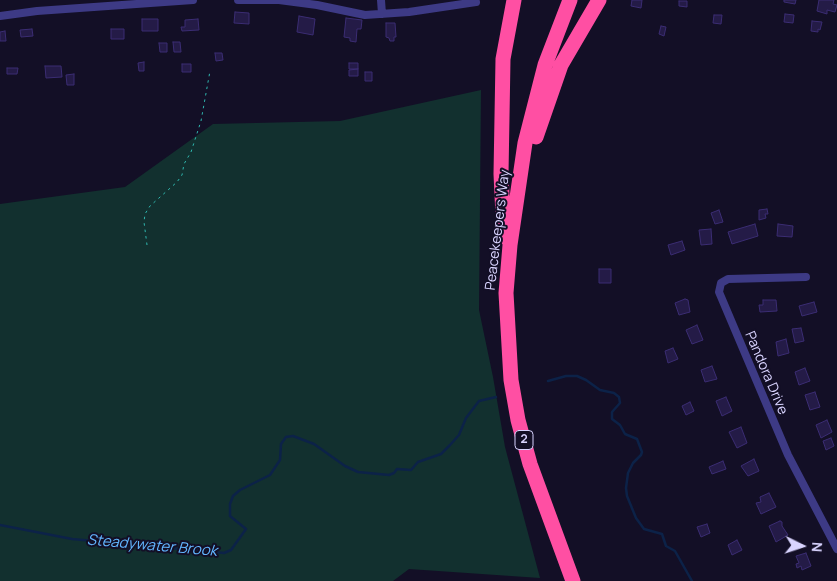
<!DOCTYPE html>
<html>
<head>
<meta charset="utf-8">
<style>
	body { margin:0 }
	#map { position:relative; width:837px; height:581px; overflow:hidden; background:#130f26; font-family:Manrope,sans-serif }
	canvas { display:block }
	.north { position:absolute; left:777px; top:521px; width:50px; height:50px; -webkit-text-stroke:4px #130f26; paint-order:stroke; rotate:94deg; font-size:14px; font-weight:700; line-height:20px; text-align:center; color:#d9d4ff }
	.north::after { content:''; display:block; margin:auto; width:18px; height:22px; background:#d9d4ff; clip-path:polygon(50% 0,100% 100%,50% 72%,0 100%) }
</style>
</head>
<body>
<div id="map">
<canvas width="837" height="581"></canvas>
<div class="north">N</div>
</div>
<script>
const context = document.querySelector('canvas').getContext('2d');
context.lineJoin = 'round';
function fillPath(path, color) { context.fillStyle = color; context.fill(path, 'evenodd'); }
const toPath = rows => new Path2D(rows.map(r => 'M' + r).join(''));
function stroke(path, color, width, dash) { context.strokeStyle = color; context.lineWidth = width; context.lineCap = dash ? 'butt' : 'round'; context.setLineDash(dash || []); context.stroke(path); }
function write(font, color, halo, rows, align = 'center') {
  context.font = font + ' Manrope,sans-serif'; context.lineWidth = 4; context.setLineDash([]); context.textBaseline = 'middle'; context.strokeStyle = halo; context.fillStyle = color; for (const [text, x, y, turn = 0] of rows) {
    context.save(); context.translate(x, y); context.rotate((+turn || 0) * Math.PI / 180); context.textAlign = isNaN(turn) ? turn : align; if (halo) context.strokeText(text, 0, 0); context.fillText(text, 0, 0); context.restore();
  }
}
const green = toPath([
	[481,90,479,310,493,377,505,447,540,578,409,569,393,581,0,581,0,204,125,187,213,124,340,121]
]);
const stream = toPath([
	[548,381,566,376,577,376,586,380,600,390,614,393,619,397,620,403,612,412,612,419,620,425,625,434,637,439,642,452,641,455,633,463,628,473,626,488,627,496,636,518,644,529,662,534,666,546,675,551,692,581],
	[0,525,72,539,224,553,231,550,246,529,230,516,230,504,233,496,240,490,270,475,280,460,281,444,286,437,293,436,314,444,345,466,358,472,389,475,394,473,397,469,411,470,418,462,441,454,450,445,459,435,466,418,479,401,496,397]
]);
const building = toPath([
	[632,0,642,0,641,8,631,6,632,0],
	[784,0,796,0,795,4,784,2,784,0],
	[819,0,834,0,833,4,837,5,835,12,827,10,827,14,817,11,819,0],
	[679,1,687,1,687,7,679,6,679,1],
	[235,12,249,13,249,24,234,23,235,12],
	[785,14,794,15,793,23,784,22,785,14],
	[714,15,722,15,721,24,713,23,714,15],
	[299,16,315,19,313,35,297,32,299,16],
	[346,18,362,20,361,29,357,29,356,42,350,41,350,38,344,37,346,18],
	[142,19,158,19,158,31,142,31,142,19],
	[198,19,199,30,182,31,181,27,185,27,185,20,198,19],
	[812,21,822,22,820,30,818,29,818,32,811,31,812,21],
	[386,23,395,23,396,37,394,37,394,41,390,41,389,38,386,37,386,23],
	[661,26,666,27,664,36,659,34,661,26],
	[32,29,33,36,21,37,20,30,32,29],
	[111,29,124,29,124,39,111,39,111,29],
	[5,31,6,41,0,41,0,32,5,31],
	[173,42,180,42,181,52,174,52,173,42],
	[159,43,167,43,167,52,160,52,159,43],
	[215,53,222,53,223,60,216,61,215,53],
	[144,62,144,71,139,71,138,63,144,62],
	[349,63,358,63,358,69,349,69,349,63],
	[182,64,191,64,191,72,182,72,182,64],
	[45,66,61,66,62,77,46,78,45,66],
	[7,68,18,68,17,74,7,74,7,68],
	[358,69,358,76,349,76,349,70,358,69],
	[365,72,372,72,372,81,365,81,365,72],
	[74,74,74,85,67,85,66,75,74,74],
	[767,209,768,214,765,214,766,218,759,220,759,210,767,209],
	[719,210,723,222,715,224,711,213,719,210],
	[755,224,758,236,732,244,728,232,755,224],
	[778,224,793,226,792,237,777,236,778,224],
	[711,229,712,244,701,245,699,230,711,229],
	[682,241,685,250,671,255,668,245,682,241],
	[599,269,611,269,611,283,599,283,599,269],
	[685,299,688,300,690,312,679,315,675,303,685,299],
	[763,300,776,300,777,311,760,312,759,305,763,305,763,300],
	[814,302,817,312,802,316,799,306,814,302],
	[697,325,703,340,692,344,686,330,697,325],
	[801,328,804,341,795,343,792,329,801,328],
	[786,339,789,353,778,356,776,342,786,339],
	[673,348,678,359,668,363,665,351,673,348],
	[712,366,717,379,705,382,701,370,712,366],
	[805,368,810,381,799,385,795,372,805,368],
	[815,392,820,407,810,410,805,395,815,392],
	[726,397,732,411,722,416,716,401,726,397],
	[690,402,694,411,686,415,682,406,690,402],
	[827,420,832,432,821,438,816,425,827,420],
	[741,427,747,443,737,448,729,432,741,427],
	[831,438,834,446,826,450,823,441,831,438],
	[754,459,759,471,748,476,741,466,754,459],
	[723,461,726,469,712,474,709,467,723,461],
	[769,493,776,507,761,514,756,503,761,502,760,497,769,493],
	[780,521,782,522,782,526,788,535,776,542,769,526,780,521],
	[707,524,710,533,701,537,697,527,707,524],
	[737,540,742,550,732,555,728,545,737,540],
	[806,553,811,566,802,570,801,566,797,568,796,564,799,563,796,556,806,553]
]);
const path = toPath([
	[147,245,144,222,145,214,150,206,177,182,182,175,184,164,191,152,201,121,210,71]
]);
const minor = toPath([
	[238,0,279,0,317,5,365,15,409,12,476,2],
	[381,0,382,14],
	[0,16,37,11,193,0],
	[806,277,728,279,721,283,719,292,788,455,837,549]
]);
const motorway = toPath([
	[570,0,545,65,525,143,510,245,506,293,511,380,518,420,530,464,573,581],
	[536,137,561,65,599,0],
	[504,237,501,174,503,59,514,0]
]);
const shields = [
	[524,440,18]
];
const shieldNames = [
	["2",524,440]
];
const streetNames = [
	["Peacekeepers Way",498,230,-83],
	["Pandora Drive",766,373,67]
];
const waterNames = [
	["Steadywater Brook",152,546,5]
];
fillPath(green, '#12302f');
stroke(stream, '#0c2248', 2.5);
fillPath(building, '#241b47');
stroke(building, '#3b2d73', 1);
stroke(path, '#2fb8b0', 1, [2.5, 4]);
stroke(minor, '#3d3a85', 8);
stroke(motorway, '#ff4fa3', 15);
for (const [x, y, w] of shields) { const box = new Path2D(); box.roundRect(x - w / 2, y - 9.5, w, 19, 4); context.fillStyle = '#130f26'; context.fill(box); stroke(box, '#d9d4ff', 1); }
write('bold 12px', '#d9d4ff', null, shieldNames);
write('14px', '#d9d4ff', '#130f26', streetNames);
write('italic 15px', '#62b6ff', '#130f26', waterNames);
</script>
</body>
</html>
